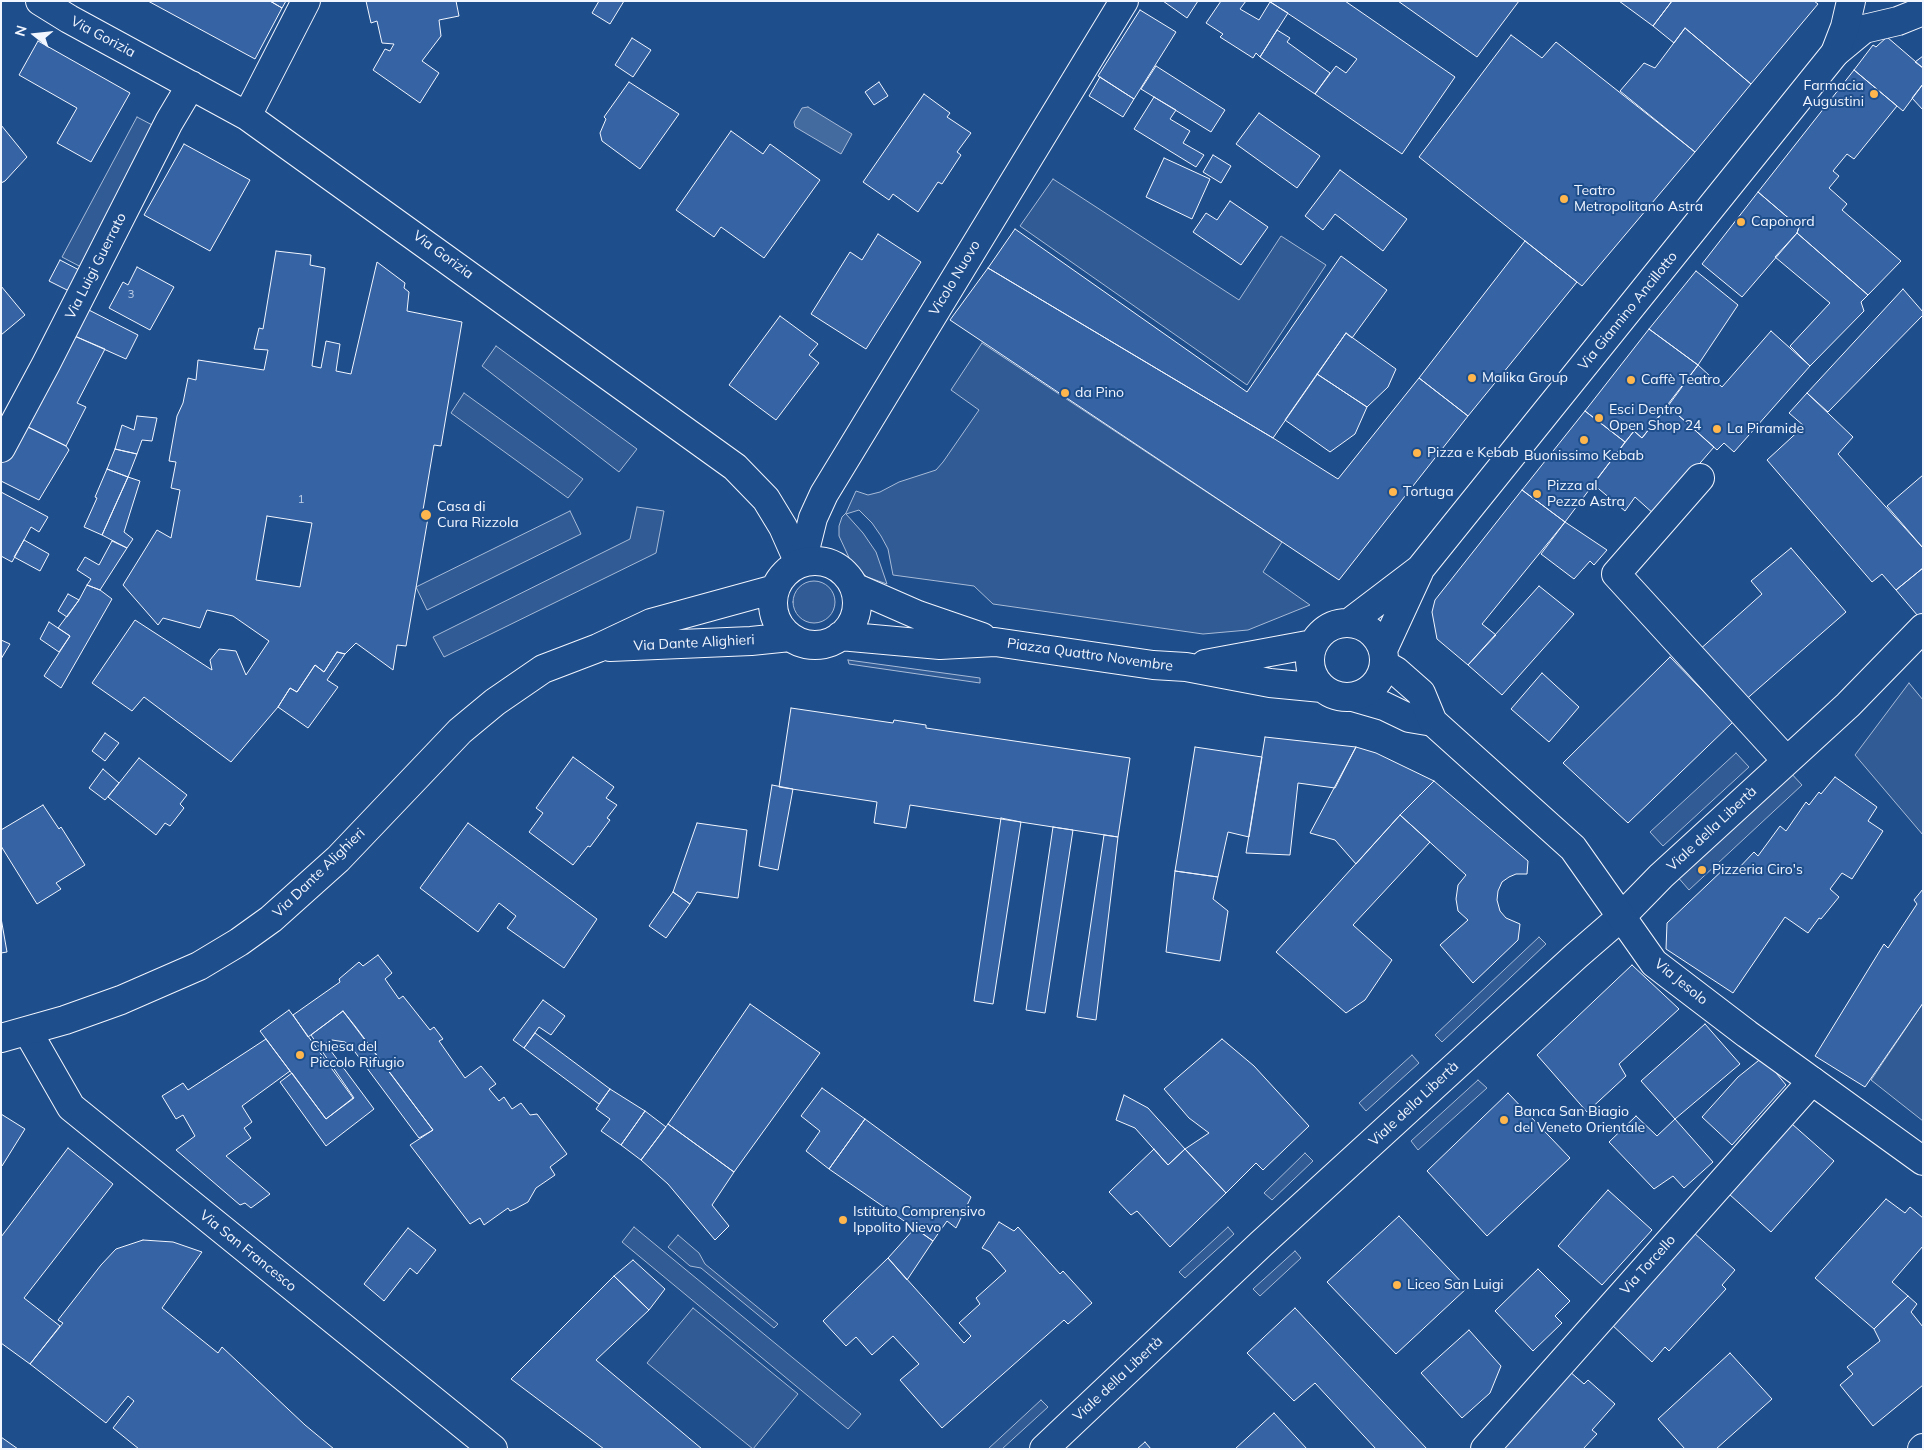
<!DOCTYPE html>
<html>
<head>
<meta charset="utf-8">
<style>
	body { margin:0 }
	#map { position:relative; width:1924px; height:1450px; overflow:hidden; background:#1f4e8c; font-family:Mulish,sans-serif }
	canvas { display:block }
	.frame { position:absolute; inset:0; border:2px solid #f2f6ff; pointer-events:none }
	.north { position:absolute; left:10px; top:10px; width:50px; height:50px; -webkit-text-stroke:4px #1f4e8c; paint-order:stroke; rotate:286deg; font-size:14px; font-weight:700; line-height:20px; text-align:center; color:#f2f6ff }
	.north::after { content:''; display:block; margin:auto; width:18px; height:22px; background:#f2f6ff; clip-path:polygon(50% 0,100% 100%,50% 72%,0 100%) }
</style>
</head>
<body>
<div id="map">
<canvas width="1924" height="1450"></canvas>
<div class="frame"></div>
<div class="north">N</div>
</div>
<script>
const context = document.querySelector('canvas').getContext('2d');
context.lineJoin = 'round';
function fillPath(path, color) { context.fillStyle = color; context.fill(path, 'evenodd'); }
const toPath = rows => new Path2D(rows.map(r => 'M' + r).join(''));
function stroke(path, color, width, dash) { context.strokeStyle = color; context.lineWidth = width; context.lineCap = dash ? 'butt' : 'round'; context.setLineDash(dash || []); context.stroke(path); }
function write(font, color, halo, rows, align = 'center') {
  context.font = font + ' Mulish,sans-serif'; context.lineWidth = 4; context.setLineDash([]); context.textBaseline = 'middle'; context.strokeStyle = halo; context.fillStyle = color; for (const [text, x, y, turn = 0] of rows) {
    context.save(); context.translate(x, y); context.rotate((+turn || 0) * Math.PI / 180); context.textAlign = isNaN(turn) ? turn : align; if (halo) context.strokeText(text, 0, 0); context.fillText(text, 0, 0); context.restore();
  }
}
const built = toPath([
	[137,117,158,128,83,268,62,257,137,117],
	[1053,179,1239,300,1281,236,1326,265,1247,385,1020,226,1053,179],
	[982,343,1282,542,1263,572,1310,605,1248,630,1203,634,993,604,974,586,893,575,888,549,881,536,872,523,859,510,846,514,863,533,876,552,887,584,867,577,852,564,839,536,839,526,842,517,846,513,856,491,868,495,880,492,899,482,936,470,943,462,979,410,951,390,982,343],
	[496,346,637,449,619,472,482,366,496,346],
	[464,393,583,479,568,498,451,413,464,393],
	[637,507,664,511,656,553,444,657,433,637,630,539,637,507],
	[570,511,581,534,427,610,416,587,570,511],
	'793 602a21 21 0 1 1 42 0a21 21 0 1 1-42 0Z',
	[848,660,980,678,980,683,849,664,848,660],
	[1909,683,1923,700,1923,835,1855,755,1909,683],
	[1736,753,1749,767,1663,846,1650,832,1736,753],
	[1789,771,1802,785,1689,890,1676,875,1789,771],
	[1539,937,1546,944,1442,1042,1435,1035,1539,937],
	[1923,1003,1923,1121,1871,1080,1923,1003],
	[1412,1055,1419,1063,1366,1111,1359,1103,1412,1055],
	[1478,1080,1487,1088,1418,1150,1411,1141,1478,1080],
	[1305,1153,1313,1161,1272,1200,1264,1193,1305,1153],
	[634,1227,861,1414,848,1429,622,1242,634,1227],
	[1228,1227,1234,1234,1185,1278,1179,1272,1228,1227],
	[678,1235,699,1253,705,1264,778,1324,774,1328,701,1268,690,1266,668,1247,678,1235],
	[1295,1251,1301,1258,1260,1296,1253,1289,1295,1251],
	[693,1308,798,1394,753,1449,647,1363,693,1308],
	[1041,1400,1048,1407,1002,1449,988,1449,1041,1400]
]);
const water = toPath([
	[808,107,852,134,841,154,795,127,794,122,802,108,808,107]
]);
const building = toPath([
	[148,1,270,1,282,8,255,59,148,1],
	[270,1,286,1,282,8,270,1],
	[366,1,456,1,459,16,439,20,441,36,422,61,439,73,420,103,373,70,385,49,390,51,394,44,382,43,377,21,371,23,366,1],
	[599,1,624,1,610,24,592,13,599,1],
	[1163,1,1198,1,1187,18,1163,1],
	[1221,1,1246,1,1240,9,1259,20,1270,2,1288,13,1260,57,1256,53,1253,58,1220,37,1223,34,1206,23,1221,1],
	[1269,1,1345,1,1455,77,1402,154,1315,94,1336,66,1346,73,1357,59,1269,1],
	[1398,1,1519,1,1477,57,1398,1],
	[1619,1,1672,1,1653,26,1619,1],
	[1672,1,1814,1,1818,4,1751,84,1685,28,1674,43,1653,26,1672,1],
	[1140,10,1176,32,1134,99,1098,76,1140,10],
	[1685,28,1751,84,1695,152,1620,91,1644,63,1655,68,1685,28],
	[1277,30,1290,38,1287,42,1330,73,1315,94,1260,57,1277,30],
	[1511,35,1542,58,1556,42,1695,152,1582,286,1419,157,1511,35],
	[1887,37,1923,68,1923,84,1903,111,1854,70,1873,45,1876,47,1887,37],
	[632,38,651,50,633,77,615,65,632,38],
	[38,41,130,93,91,162,57,143,77,108,19,75,38,41],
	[1923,56,1923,68,1915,62,1923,56],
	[1156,66,1225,110,1211,132,1141,89,1156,66],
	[1854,70,1897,106,1854,159,1847,154,1833,171,1839,176,1829,188,1847,204,1842,210,1901,261,1868,295,1797,233,1799,227,1758,192,1854,70],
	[1100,77,1134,99,1123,117,1089,96,1100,77],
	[629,82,679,114,640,169,602,141,600,133,606,119,604,117,629,82],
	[879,82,888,96,874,105,865,92,879,82],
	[1923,84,1923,110,1912,98,1923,84],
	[924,94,950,113,947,117,971,133,957,152,961,155,942,184,938,182,918,212,893,194,889,200,863,182,924,94],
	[1154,97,1176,110,1170,119,1190,131,1183,143,1204,155,1196,167,1134,129,1154,97],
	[1259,113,1320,156,1297,188,1236,144,1259,113],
	[1,125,27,157,5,181,1,183,1,125],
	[731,131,763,154,770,144,820,180,764,258,721,227,714,237,676,210,731,131],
	[184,144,250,180,210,251,144,215,184,144],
	[1213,155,1231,166,1221,183,1203,172,1213,155],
	[1164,158,1210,179,1192,219,1146,197,1164,158],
	[1340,170,1407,219,1383,251,1335,214,1323,230,1305,216,1340,170],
	[1758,192,1799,227,1797,233,1742,297,1702,264,1758,192],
	[1230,201,1268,227,1241,265,1193,232,1206,213,1217,220,1230,201],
	[1015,229,1247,392,1341,256,1387,290,1352,338,1346,333,1273,438,988,268,1015,229],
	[1797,233,1868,295,1861,302,1864,311,1810,366,1790,346,1830,303,1775,257,1797,233],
	[878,234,921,262,866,349,811,314,850,252,862,260,878,234],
	[1525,241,1577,282,1468,416,1419,378,1525,241],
	[276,251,311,255,310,265,325,268,312,366,321,368,326,341,340,344,336,371,351,374,377,262,405,283,404,288,409,292,407,311,462,322,441,446,434,445,423,510,429,512,406,646,397,645,393,670,356,643,345,654,337,652,324,672,315,665,297,692,290,688,278,707,231,762,144,697,132,711,92,683,135,620,212,670,210,660,219,649,236,651,246,675,269,641,233,616,207,610,200,628,163,618,158,625,123,585,157,530,171,538,180,490,171,488,176,462,169,461,177,416,183,403,188,378,196,380,198,360,264,370,268,350,254,349,259,328,263,329,276,251],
	[267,516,312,523,300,587,256,580,267,516],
	[60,260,81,271,71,292,49,281,60,260],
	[137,267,174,287,150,330,109,308,123,282,128,285,137,267],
	[988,268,1273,438,1338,479,1419,378,1468,416,1339,580,950,320,988,268],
	[1696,271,1738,305,1698,365,1649,329,1696,271],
	[1,286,25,315,1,335,1,286],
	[1903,289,1923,312,1923,315,1828,412,1807,393,1903,289],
	[79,305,138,335,126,359,70,334,79,305],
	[780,316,818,344,809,355,819,363,776,420,729,385,780,316],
	[1649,329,1698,365,1642,438,1634,431,1625,442,1585,411,1649,329],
	[1771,331,1810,366,1734,452,1724,443,1717,450,1668,406,1698,365,1722,387,1771,331],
	[1346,333,1396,369,1388,387,1367,407,1317,374,1346,333],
	[70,334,105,349,77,403,86,407,66,446,24,425,70,334],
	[1317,374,1367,407,1355,434,1330,452,1285,420,1317,374],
	[1807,393,1853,437,1838,454,1923,548,1923,568,1896,590,1882,574,1872,582,1767,460,1804,426,1789,413,1807,393],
	[1668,406,1714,447,1655,515,1635,497,1625,511,1593,484,1634,431,1642,438,1668,406],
	[1585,411,1625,442,1565,522,1522,490,1585,411],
	[137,416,157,418,152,441,142,440,137,454,115,449,122,425,134,430,137,416],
	[24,425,66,446,69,450,39,500,1,481,1,458,24,425],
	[115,449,137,454,128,477,107,469,115,449],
	[107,469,128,477,102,535,84,527,97,498,95,497,107,469],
	[1923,475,1923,548,1887,506,1923,475],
	[128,477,140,481,124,532,133,539,127,548,102,535,128,477],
	[1522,490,1565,522,1482,624,1496,635,1468,665,1437,639,1432,612,1435,600,1522,490],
	[1,492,48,517,39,532,31,527,12,562,1,556,1,492],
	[1565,522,1607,550,1594,565,1590,561,1574,579,1541,554,1565,522],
	[24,540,49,554,40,571,14,557,24,540],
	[112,541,127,548,100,590,87,585,91,579,77,570,85,557,99,565,112,541],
	[1791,548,1846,612,1743,702,1698,651,1762,594,1751,581,1791,548],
	[1923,568,1923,622,1896,590,1923,568],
	[87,585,100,590,112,599,61,688,44,676,70,636,58,628,79,600,87,585],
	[1539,586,1574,614,1502,695,1468,665,1539,586],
	[68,594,79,600,67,617,58,611,68,594],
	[49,622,70,636,59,652,40,639,49,622],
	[1,640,10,644,1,659,1,640],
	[337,652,345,654,327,680,338,687,308,728,278,707,290,688,297,692,315,665,324,672,337,652],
	[1670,657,1733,722,1628,823,1563,763,1670,657],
	[1542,673,1579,707,1549,742,1511,709,1542,673],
	[791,708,893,723,894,720,926,725,926,728,1130,758,1118,837,910,805,906,828,874,823,877,802,779,787,791,708],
	[105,733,119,743,105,761,92,751,105,733],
	[1265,737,1356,747,1335,788,1298,783,1290,855,1246,853,1265,737],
	[1195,747,1262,757,1249,837,1228,832,1218,877,1175,871,1195,747],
	[1356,747,1376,753,1434,781,1400,815,1356,864,1335,840,1310,833,1356,747],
	[573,757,614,787,606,798,617,805,607,818,610,820,590,847,588,846,573,865,529,832,543,813,536,808,573,757],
	[139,758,187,795,180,804,184,808,170,826,165,823,156,835,108,797,139,758],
	[103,769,119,783,105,800,89,788,103,769],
	[1835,777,1877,807,1868,821,1883,831,1852,879,1842,873,1830,889,1839,897,1821,919,1819,918,1808,933,1785,917,1733,993,1666,949,1667,923,1728,865,1735,872,1754,852,1758,856,1780,826,1786,831,1806,802,1809,805,1819,792,1821,794,1835,777],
	[1434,781,1528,861,1527,874,1516,874,1509,877,1502,882,1498,891,1497,900,1500,911,1506,918,1520,924,1518,940,1473,983,1440,945,1468,920,1458,911,1456,899,1458,885,1466,875,1400,815,1434,781],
	[772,785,793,789,778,870,759,866,772,785],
	[43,805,59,829,61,827,85,865,56,883,61,889,37,904,1,846,1,830,43,805],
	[1400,815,1430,842,1353,925,1392,960,1365,1000,1346,1013,1276,952,1400,815],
	[1001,818,1021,822,993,1004,974,1001,1001,818],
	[468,823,597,919,564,968,507,928,516,916,499,903,478,932,420,888,468,823],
	[697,823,747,830,738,898,697,892,690,904,673,892,697,823],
	[1053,827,1073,830,1045,1013,1026,1010,1053,827],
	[1104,835,1118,837,1096,1020,1077,1017,1104,835],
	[1175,871,1218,877,1213,899,1228,911,1220,961,1166,952,1175,871],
	[1923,889,1923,1003,1865,1087,1815,1056,1884,944,1888,948,1917,904,1914,900,1923,889],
	[673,892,690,904,666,938,649,926,673,892],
	[1,918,7,952,1,953,1,918],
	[378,955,392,973,385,979,399,999,403,996,430,1030,434,1027,443,1039,439,1041,465,1078,481,1066,496,1084,489,1089,499,1101,504,1097,512,1109,521,1103,530,1115,537,1114,567,1154,550,1167,555,1175,536,1188,528,1202,515,1209,510,1211,508,1208,484,1225,480,1218,470,1224,410,1145,433,1130,343,1011,308,1037,293,1015,340,982,339,979,359,962,363,966,378,955],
	[1632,965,1679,1009,1619,1064,1626,1076,1587,1112,1537,1055,1632,965],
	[543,1000,565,1016,551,1035,539,1027,524,1048,513,1040,543,1000],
	[750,1004,820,1053,734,1172,668,1124,750,1004],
	[289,1010,353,1098,326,1119,260,1031,289,1010],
	[343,1011,355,1026,433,1130,419,1138,352,1048,345,1042,332,1040,325,1043,374,1109,326,1146,280,1082,292,1073,326,1119,354,1098,311,1035,343,1011],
	[1705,1024,1740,1064,1675,1119,1641,1081,1705,1024],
	[535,1033,610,1089,599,1104,524,1048,535,1033],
	[266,1039,290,1071,242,1106,252,1122,244,1128,251,1138,226,1156,270,1194,251,1208,245,1203,240,1205,176,1150,195,1136,183,1115,176,1119,162,1096,183,1083,188,1090,266,1039],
	[1222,1039,1254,1066,1309,1126,1263,1170,1256,1163,1226,1193,1185,1149,1209,1133,1189,1118,1164,1089,1222,1039],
	[1763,1057,1786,1085,1732,1145,1702,1117,1738,1077,1763,1057],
	[822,1088,865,1119,829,1169,806,1151,820,1131,801,1116,822,1088],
	[610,1089,645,1111,621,1145,601,1131,610,1119,596,1109,610,1089],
	[1508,1093,1570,1158,1487,1236,1427,1171,1508,1093],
	[1124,1095,1148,1108,1185,1149,1168,1165,1135,1128,1116,1120,1124,1095],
	[645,1111,666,1127,641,1160,621,1145,645,1111],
	[1,1114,25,1129,2,1166,1,1166,1,1114],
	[1636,1116,1657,1136,1675,1119,1713,1162,1684,1188,1673,1176,1654,1189,1609,1142,1636,1116],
	[865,1119,971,1197,956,1228,947,1221,933,1241,829,1169,865,1119],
	[668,1124,734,1172,712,1205,729,1226,715,1240,668,1184,641,1160,668,1124],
	[1792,1124,1834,1161,1771,1232,1729,1194,1792,1124],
	[68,1148,113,1184,24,1298,60,1326,30,1364,1,1343,1,1237,68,1148],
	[1154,1149,1168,1165,1185,1149,1226,1193,1170,1247,1137,1211,1131,1215,1109,1192,1154,1149],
	[1608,1190,1652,1230,1602,1285,1558,1246,1608,1190],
	[1886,1199,1905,1213,1910,1207,1923,1218,1923,1246,1892,1282,1908,1296,1874,1329,1815,1278,1886,1199],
	[1399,1216,1467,1288,1396,1354,1327,1282,1399,1216],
	[999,1222,1014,1231,1018,1227,1060,1274,1063,1271,1092,1303,1068,1324,1064,1320,942,1428,900,1380,919,1364,893,1336,872,1355,856,1337,846,1346,823,1321,888,1258,964,1343,971,1336,959,1323,980,1304,976,1298,1006,1271,990,1252,982,1248,999,1222],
	[408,1228,436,1250,417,1274,410,1268,384,1301,364,1284,408,1228],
	[915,1228,933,1241,907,1280,888,1258,915,1228],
	[1693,1232,1735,1270,1722,1285,1726,1289,1669,1351,1665,1347,1652,1362,1611,1324,1693,1232],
	[143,1240,173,1242,202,1252,162,1308,218,1353,222,1347,305,1425,334,1449,139,1449,113,1428,134,1401,128,1396,106,1423,30,1364,63,1323,58,1320,101,1265,116,1249,143,1240],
	[633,1260,665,1289,649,1310,614,1276,633,1260],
	[1538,1269,1570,1301,1555,1316,1562,1323,1533,1351,1495,1311,1538,1269],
	[614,1276,649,1310,596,1360,702,1449,604,1449,511,1379,614,1276],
	[1908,1296,1917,1304,1911,1312,1923,1327,1923,1385,1873,1426,1840,1385,1853,1374,1847,1367,1880,1341,1874,1329,1908,1296],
	[1295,1308,1427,1449,1376,1449,1315,1383,1294,1401,1247,1353,1295,1308],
	[1469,1330,1501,1366,1490,1393,1462,1418,1421,1373,1469,1330],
	[1730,1353,1772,1399,1716,1449,1685,1449,1658,1419,1730,1353],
	[1569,1371,1584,1384,1588,1380,1615,1404,1592,1430,1597,1434,1583,1449,1499,1449,1569,1371],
	[1274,1413,1307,1449,1235,1449,1274,1413],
	[1,1437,18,1449,1,1449,1,1437],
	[1145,1442,1151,1449,1137,1449,1145,1442]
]);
const street = toPath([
	[40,1,69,19,247,116,735,467,766,499,783,527,799,563],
	[1835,53,1864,29,1898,21,1923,11],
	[247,116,306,1],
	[1,448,46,364,169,122,191,85],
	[1700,478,1616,574,1786,760],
	[802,562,813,518,824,494,1124,1],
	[1353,697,1384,706,1409,718,1433,722],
	[28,1032,71,1107,493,1449],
	[1044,1449,1261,1244,1576,956,1621,917,1661,876,1848,705,1923,628],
	[1485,1449,1812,1081],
	[1922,1449,1923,1448]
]);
const secondary = toPath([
	'773 603a42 42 0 1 1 84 0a42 42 0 1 1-84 0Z',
	[854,587,918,615,982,637],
	'1310 660a37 37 0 1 1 74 0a37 37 0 1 1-74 0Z',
	[1349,623,1420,569,1835,53,1845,27,1851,1],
	[840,636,940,645,995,642,1153,665,1186,667,1270,683,1322,688],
	[610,647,751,641,790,637],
	[1383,650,1419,572],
	[1205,664,1313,644],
	[1384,664,1396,671,1421,693,1433,722,1573,848,1654,963,1747,1034,1923,1161],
	[1,1038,65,1020,121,1000,199,966,239,942,271,919,338,859,460,731,495,702,543,669,598,648,651,623,775,589]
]);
const markers = [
	[1874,94,5,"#ffb74d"],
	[1564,199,5,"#ffb74d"],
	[1741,222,5,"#ffb74d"],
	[1472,378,5,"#ffb74d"],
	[1631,380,5,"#ffb74d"],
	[1065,393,5,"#ffb74d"],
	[1599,418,5,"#ffb74d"],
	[1717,429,5,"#ffb74d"],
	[1584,440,5,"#ffb74d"],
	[1417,453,5,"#ffb74d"],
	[1393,492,5,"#ffb74d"],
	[1537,494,5,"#ffb74d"],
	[426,515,6,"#ffb74d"],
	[1702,870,5,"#ffb74d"],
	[300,1055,5,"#ffb74d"],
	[1504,1120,5,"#ffb74d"],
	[843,1220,5,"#ffb74d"],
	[1397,1285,5,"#ffb74d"]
];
const numberNames = [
	["3",131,295],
	["1",301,500]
];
const streetNames = [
	["Via Gorizia",103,37,28],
	["Via Gorizia",443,255,36],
	["Via Luigi Guerrato",96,266,-63],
	["Vicolo Nuovo",955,278,-59],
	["Via Giannino Ancillotto",1628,311,-51],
	["Via Dante Alighieri",694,643,-3],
	["Piazza Quattro Novembre",1090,655,8],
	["Viale della Libertà",1712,829,-43],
	["Via Dante Alighieri",319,873,-44],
	["Via Jesolo",1681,982,39],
	["Viale della Libertà",1414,1104,-43],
	["Via San Francesco",248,1251,39],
	["Via Torcello",1648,1265,-48],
	["Viale della Libertà",1118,1379,-43]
];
const poiNames = [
	["Farmacia",1864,86,"right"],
	["Augustini",1864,102,"right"],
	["Teatro",1574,191],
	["Metropolitano Astra",1574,207],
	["Caponord",1751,222],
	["Malika Group",1482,378],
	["Caffè Teatro",1641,380],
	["da Pino",1075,393],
	["Esci Dentro",1609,410],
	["Open Shop 24",1609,426],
	["La Piramide",1727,429],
	["Pizza e Kebab",1427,453],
	["Buonissimo Kebab",1584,456,"center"],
	["Pizza al",1547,486],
	["Pezzo Astra",1547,502],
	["Tortuga",1403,492],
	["Casa di",437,507],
	["Cura Rizzola",437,523],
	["Pizzeria Ciro's",1712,870],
	["Chiesa del",310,1047],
	["Piccolo Rifugio",310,1063],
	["Banca San Biagio",1514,1112],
	["del Veneto Orientale",1514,1128],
	["Istituto Comprensivo",853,1212],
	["Ippolito Nievo",853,1228],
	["Liceo San Luigi",1407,1285]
];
fillPath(built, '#305b95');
stroke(built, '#a8bbd7', 1);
fillPath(water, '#446ba0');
stroke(water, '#a8bbd7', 1);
fillPath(building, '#3563a3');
stroke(building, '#f2f6ff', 1);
stroke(street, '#f2f6ff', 30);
stroke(secondary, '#f2f6ff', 30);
stroke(street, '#1f4e8c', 28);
stroke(secondary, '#1f4e8c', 28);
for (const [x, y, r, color] of markers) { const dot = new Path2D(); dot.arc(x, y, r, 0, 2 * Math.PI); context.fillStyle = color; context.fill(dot); stroke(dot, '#1f4e8c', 2); }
write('11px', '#c3d1e8', null, numberNames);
write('14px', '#f2f6ff', '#1f4e8c', streetNames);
write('14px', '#f2f6ff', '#1f4e8c', poiNames, 'left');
</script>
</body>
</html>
